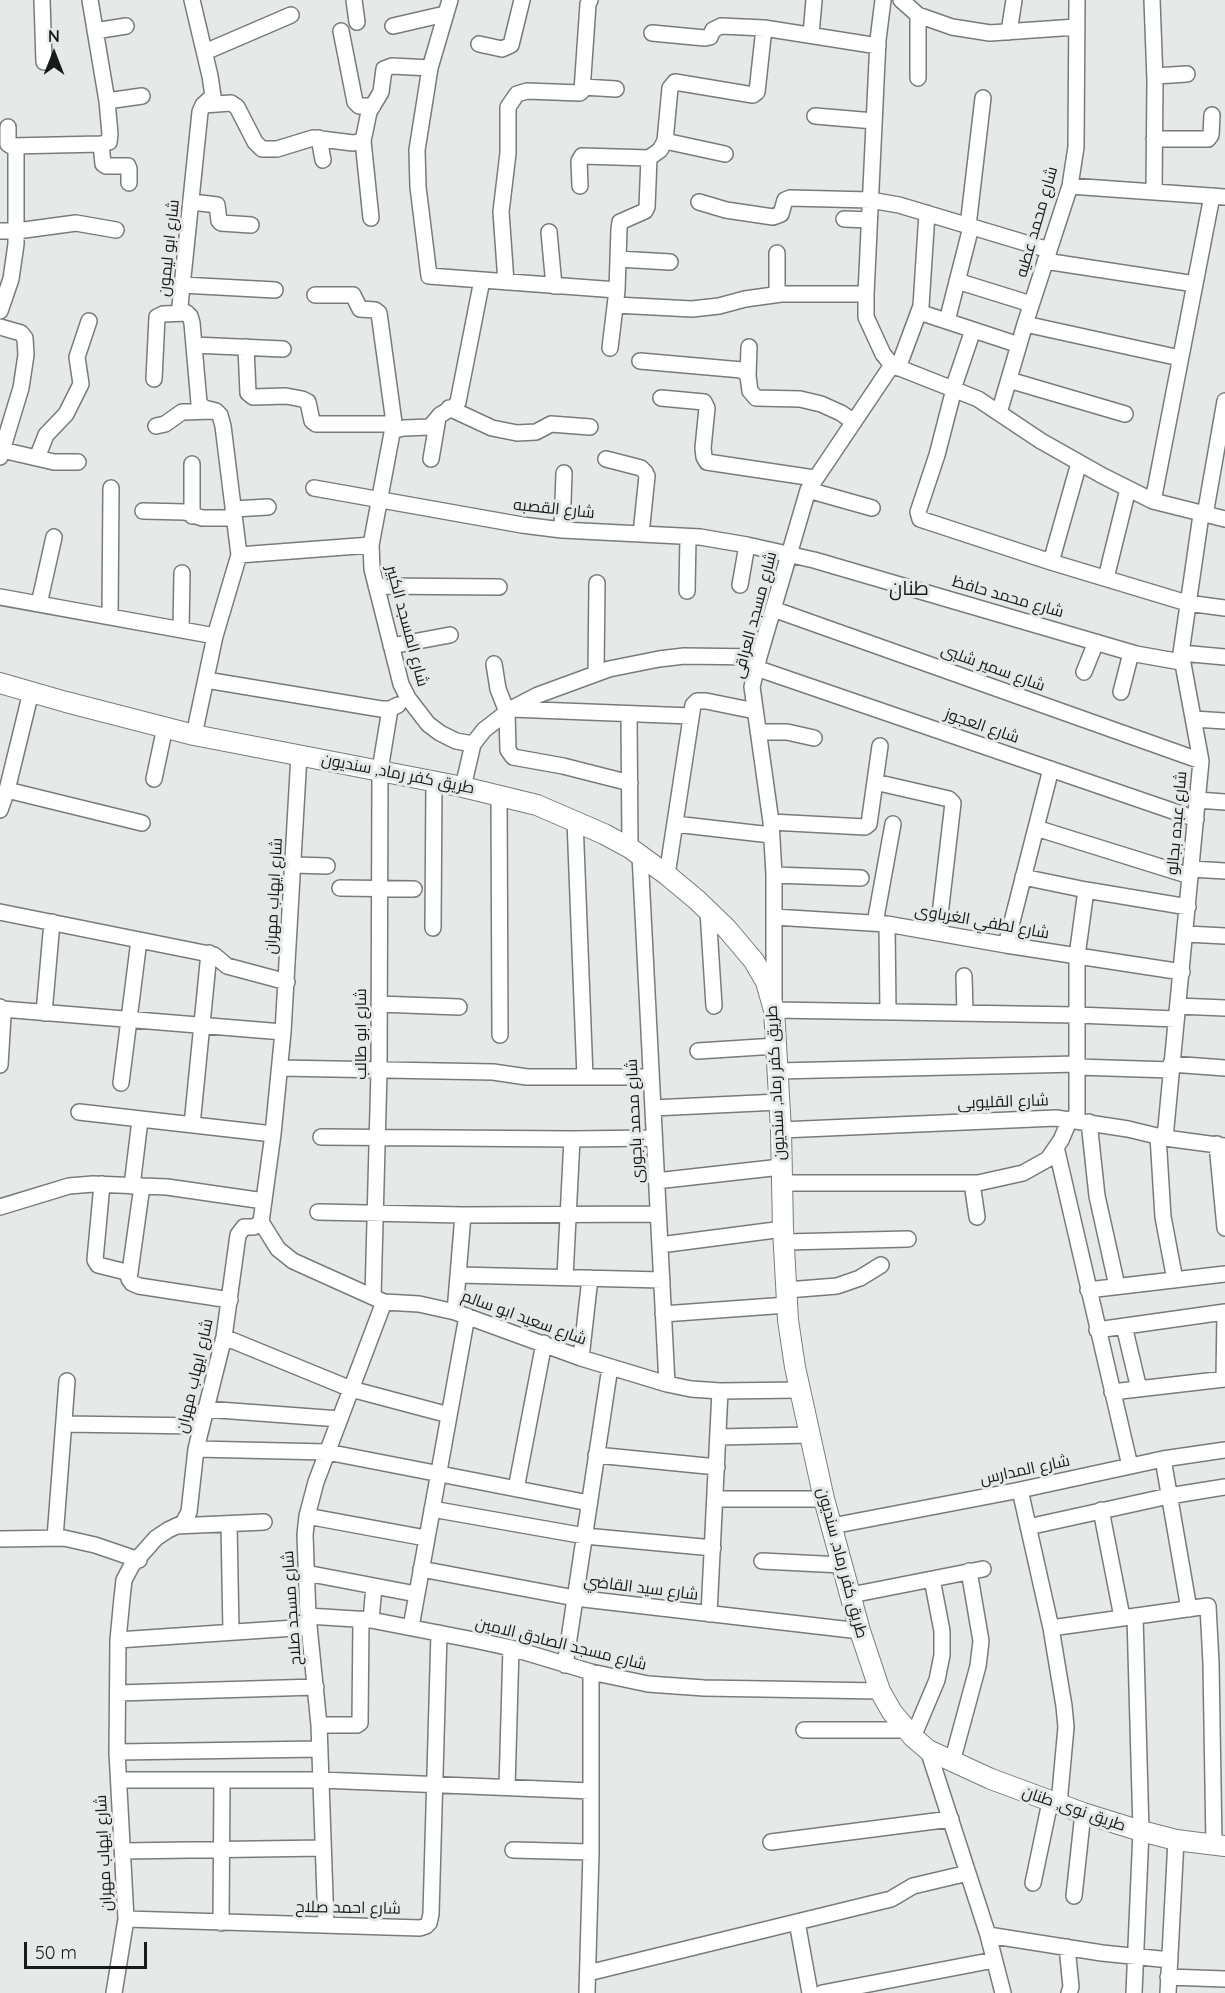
<!DOCTYPE html>
<html>
<head>
<meta charset="utf-8">
<style>
	body { margin:0 }
	#map { position:relative; width:1225px; height:1993px; overflow:hidden; background:#e5eae9; font-family:Quicksand,sans-serif }
	canvas { display:block }
	.north { position:absolute; left:24px; top:24px; width:60px; height:60px; -webkit-text-stroke:4px #e5eae9; paint-order:stroke; rotate:0deg; font-size:16px; font-weight:700; line-height:24px; text-align:center; color:#181a1a }
	.north::after { content:''; display:block; margin:auto; width:21px; height:27px; background:#181a1a; clip-path:polygon(50% 0,100% 100%,50% 72%,0 100%) }
	.scale { position:absolute; left:24px; top:1942px; width:123px; height:27px; box-sizing:border-box; border:3px solid #181a1a; border-top:0; padding-left:8px; font-size:18px; line-height:21px; white-space:nowrap; color:#181a1a; -webkit-text-stroke:4px #e5eae9; paint-order:stroke }
</style>
</head>
<body>
<div id="map">
<canvas width="1225" height="1993"></canvas>
<div class="north">N</div>
<div class="scale">50 m</div>
</div>
<script>
const context = document.querySelector('canvas').getContext('2d');
context.lineJoin = 'round';
const toPath = rows => new Path2D(rows.map(r => 'M' + r).join(''));
function stroke(path, color, width, dash) { context.strokeStyle = color; context.lineWidth = width; context.lineCap = dash ? 'butt' : 'round'; context.setLineDash(dash || []); context.stroke(path); }
function write(font, color, halo, rows, align = 'center') {
  context.font = font + ' Quicksand,Cairo,sans-serif'; context.lineWidth = 6; context.setLineDash([]); context.textBaseline = 'middle'; context.strokeStyle = halo; context.fillStyle = color; for (const [text, x, y, turn = 0] of rows) {
    context.save(); context.translate(x, y); context.rotate((+turn || 0) * Math.PI / 180); context.textAlign = isNaN(turn) ? turn : align; if (halo) context.strokeText(text, 0, 0); context.fillText(text, 0, 0); context.restore();
  }
}
const minor = toPath([
	[42,0,44,62],
	[192,0,210,76,213,96,203,105,200,112,180,306,182,310,190,316,192,323,199,403,204,408,216,411,220,415,223,426,239,555,215,636,194,735],
	[354,0,357,22],
	[450,0,430,68,417,150,418,187,429,276,617,290],
	[883,0,878,40,866,294,866,317,883,354,892,365,978,399,1041,441,1103,476,1153,501,1225,519],
	[901,0,918,15,952,27,990,33,1076,27],
	[1152,0,1155,80,1154,192],
	[918,15,918,78],
	[393,26,445,14],
	[95,31,126,26],
	[341,31,355,102,359,106,373,106],
	[1009,32,1014,0],
	[652,33,705,38,710,37,713,30,721,26,764,28,878,46],
	[811,35,814,0],
	[479,44,502,49,511,45,522,0],
	[205,52,291,15],
	[1155,76,1187,74],
	[583,87,616,89],
	[107,101,142,96],
	[203,105,231,103,237,107,255,142,262,149,277,149,313,138,353,143,363,141,369,112,381,92,384,69,392,66,430,68],
	[815,116,874,121],
	[8,127,8,144,11,146,101,144,109,142,110,134,107,101,90,0],
	[319,138,323,160],
	[1154,139,1208,139,1211,135,1212,115],
	[363,141,371,218],
	[665,141,725,154],
	[101,144,103,164,106,166,128,166,129,169,129,183],
	[580,186,579,161,582,156,649,158],
	[1070,186,1225,197],
	[192,202,217,205,219,221,221,223,251,225],
	[699,202,726,210,773,217,781,214,785,200,790,198,870,200,899,205,1049,250],
	[844,219,869,220],
	[968,226,983,98],
	[0,231,17,231,76,223,116,230],
	[549,232,554,286],
	[618,259,670,262],
	[1045,261,1195,284],
	[957,281,1031,304],
	[506,282,501,212,508,153,508,107,517,94,527,91,580,93,582,91,588,4,590,0],
	[182,285,275,290],
	[777,294,777,253],
	[315,295,353,295,360,309,375,310,379,313,395,430],
	[616,305,692,309,719,306,745,299,781,294,866,294],
	[0,311,11,279,16,244,16,146],
	[919,312,1019,345],
	[947,321,971,227],
	[1025,324,1180,358],
	[0,327,21,333,25,338,26,355,21,388,0,457],
	[194,345,283,349],
	[246,347,248,393,253,397,286,396,302,399,308,402,312,421,316,424,394,424],
	[610,348,617,290,619,229,620,222,645,211,647,207,649,158,660,150,665,141,670,88,675,82,753,95,757,92,764,28],
	[640,361,742,370,748,376,750,391,756,398,800,399,821,404,841,413,854,422],
	[892,365,808,490,759,657,752,687,771,822,774,875,774,1010,1077,1015,1176,1019],
	[898,368,921,306,927,213],
	[748,376,749,347],
	[154,379,157,317,163,314,187,313],
	[1009,380,1125,414],
	[953,389,973,330],
	[954,389,937,455,918,512,920,519,1051,562,1187,603,1225,608],
	[661,398,704,402,707,408,703,448,704,457,707,462,814,478],
	[449,408,492,428,517,433,536,432,551,424,590,427],
	[999,413,1025,324,1070,186,1076,147,1077,0],
	[156,426,165,424,182,412,213,411],
	[2,450,54,462,78,462],
	[37,458,46,435,66,414,81,384,77,357,89,321],
	[431,459,438,418],
	[606,459,641,468,645,472,647,476,641,534],
	[192,464,192,516],
	[314,488,522,525,562,530,700,537,747,545,814,560,1136,654,1181,662],
	[808,490,872,508],
	[1153,501,1212,196],
	[233,509,268,507],
	[143,511,185,512,202,518,234,518],
	[1205,515,1225,401],
	[562,530,564,473],
	[239,555,371,545],
	[1051,562,1079,463],
	[1106,578,1128,489],
	[740,585,747,545],
	[376,586,499,587],
	[687,591,688,537],
	[0,597,215,636],
	[39,604,54,537],
	[773,609,1201,761],
	[110,617,111,488],
	[181,630,182,573],
	[391,646,450,635],
	[1181,653,1225,657],
	[494,664,498,689,507,712,508,750,513,757,563,766,630,783],
	[756,668,1196,819],
	[1084,672,1096,642],
	[596,673,597,583],
	[206,680,381,709,390,709,398,705],
	[1121,692,1131,653],
	[511,709,691,716],
	[629,714,630,848],
	[1194,719,1225,721],
	[758,732,787,732,814,738],
	[473,744,456,741,440,733,428,724,408,698,401,684,372,569,371,545,392,433,395,430,404,428,430,427,440,415,455,406,458,402,482,280],
	[154,779,165,727],
	[875,782,949,799,953,803,938,932],
	[463,787,473,744,484,730,511,709,538,695,609,669,659,659,684,656,759,657],
	[7,790,142,823],
	[499,794,500,1035],
	[1197,800,1225,802],
	[0,810,7,790,31,692],
	[575,820,585,1077],
	[771,822,865,827,869,824,880,746],
	[675,824,771,835],
	[1036,828,1190,876],
	[640,855,667,1384],
	[294,865,327,866],
	[1191,869,1225,871],
	[667,875,693,705,697,701,706,701,755,711],
	[774,875,861,878],
	[1023,877,1086,890,1188,907],
	[340,888,414,889],
	[708,911,714,1006],
	[0,912,214,955,227,966,287,982],
	[774,917,887,924,1006,945,1182,972],
	[875,923,893,824],
	[887,924,888,1012],
	[433,928,434,781],
	[1186,934,1225,936],
	[1006,945,1051,769],
	[964,976,965,1013],
	[379,1004,459,1007],
	[1178,1006,1225,1008],
	[0,1007,3,1016,0,1065],
	[2,1009,283,1032],
	[44,1013,52,922],
	[698,1051,776,1046],
	[1171,1064,1225,1068],
	[1077,1067,1171,1070],
	[280,1068,493,1072,527,1077,650,1077],
	[777,1071,1077,1064],
	[121,1083,139,940],
	[653,1108,779,1102],
	[79,1112,273,1134],
	[1077,1120,1077,956,1086,890],
	[1089,1122,1097,1196,1117,1286],
	[192,1125,209,953],
	[781,1130,1056,1118,1128,1129,1165,1138,1225,1146],
	[1158,1136,1163,1217,1175,1280],
	[321,1137,572,1139,654,1138],
	[1165,1138,1201,761,1181,653,1201,515],
	[1217,1144,1225,1228],
	[1056,1147,1130,1466],
	[656,1181,781,1167],
	[782,1183,978,1183,1023,1173,1048,1159,1061,1140,1070,1119],
	[972,1183,977,1217],
	[102,1184,95,1260,98,1265,130,1273],
	[132,1186,140,1120],
	[142,1186,129,1279,132,1283,139,1286,230,1300],
	[0,1207,69,1186,93,1184,167,1187,264,1201],
	[318,1212,463,1215,657,1214],
	[261,1222,278,1249,293,1261,384,1302,419,1304,455,1312,581,1358,667,1384,691,1389,720,1391,800,1390],
	[785,1242,908,1239],
	[660,1245,783,1229],
	[458,1275,662,1280],
	[565,1277,572,1139],
	[787,1290,837,1286,860,1278,881,1265],
	[1088,1290,1225,1274],
	[373,1297,379,1071,380,770,390,709],
	[455,1312,463,1215],
	[663,1314,787,1305],
	[1124,1326,1139,1389],
	[1097,1330,1225,1312],
	[224,1337,351,1389,449,1415],
	[581,1358,590,1278],
	[1224,1379,1225,1313],
	[1112,1392,1225,1379],
	[205,1409,340,1419],
	[64,1424,200,1426],
	[718,1437,811,1435],
	[196,1449,327,1452,589,1503],
	[596,1455,717,1467],
	[1163,1459,1189,1609],
	[516,1489,544,1343],
	[1020,1490,1051,1628,1064,1706,1066,1727,1059,1804],
	[715,1499,824,1499],
	[432,1509,585,1536,713,1548],
	[1101,1510,1122,1617],
	[307,1516,426,1538],
	[229,1524,231,1632],
	[176,1526,264,1522],
	[832,1526,1020,1490,1163,1459,1225,1450],
	[1028,1527,1169,1496,1225,1487],
	[55,1538,67,1381],
	[0,1539,64,1538,95,1545,139,1560],
	[762,1561,842,1565],
	[421,1569,575,1598,860,1631],
	[306,1573,416,1594],
	[851,1595,983,1569],
	[709,1614,720,1391],
	[308,1616,371,1620,479,1641,511,1648,591,1672,648,1684,704,1688,880,1691],
	[371,1620,374,1586],
	[411,1627,467,1316],
	[1051,1628,1208,1606,1211,1663,1214,1845],
	[118,1640,309,1627],
	[565,1665,610,1367],
	[118,1693,316,1687],
	[319,1725,357,1725,360,1723,361,1619],
	[804,1730,908,1730],
	[913,1737,937,1680,942,1655,942,1631,932,1579],
	[928,1750,988,1935,1003,1993],
	[117,1752,320,1749],
	[952,1762,978,1666,981,1641,969,1571],
	[119,1780,321,1780,591,1791],
	[507,1787,511,1648],
	[771,1842,951,1819],
	[513,1850,591,1852],
	[123,1851,323,1848],
	[1033,1883,1050,1802],
	[1074,1896,1083,1813],
	[126,1919,420,1928,426,1926,429,1923,431,1914,439,1633],
	[797,1922,810,1993],
	[221,1923,222,1780],
	[326,1925,319,1725,308,1616,305,1535,307,1516,316,1482,384,1302],
	[988,1935,1102,1953,1170,1960],
	[1067,1947,1071,1987,1069,1993],
	[588,1973,891,1899,913,1886,968,1873],
	[1168,1977,1225,1979],
	[114,1993,126,1919,117,1752,118,1640,122,1598,124,1580,132,1565,156,1538,168,1530,183,1523,189,1512,196,1449,224,1337,238,1235,244,1227,254,1227,261,1222,273,1134,283,1032,299,755],
	[587,1993,591,1852,591,1672],
	[822,1993,994,1960],
	[1134,1993,1141,1831,1135,1616],
	[1168,1993,1176,1840]
]);
const tertiary = toPath([
	[0,683,66,702,194,735,463,787,537,805,604,834,630,848,667,875,697,900,727,929,754,961,766,982,774,1010,781,1130,783,1229,788,1320,795,1367,824,1499,860,1631,880,1691,892,1712,913,1737,928,1750,991,1779,1083,1813,1141,1831,1176,1840,1225,1846]
]);
const streetNames = [
	["شارع محمد عطيه",1037,222,-74],
	["شارع ابو ليمون",169,248,-84],
	["شارع القصبه",554,509,6],
	["شارع محمد حافظ",1008,597,16],
	["شارع مسجد العراقى",755,615,-75],
	["شارع المسجد الكبير",407,626,75],
	["شارع سمير شلبى",993,668,20],
	["شارع العجوز",982,726,19],
	["طريق كفر رماد, سنديون",398,774,11],
	["شارع عبده بجالو",1177,823,-85],
	["شارع ايهاب مهران",274,896,-87],
	["شارع لطفي الغرباوى",982,922,10],
	["شارع ابو طالب",361,1034,-90],
	["طريق كفر رماد, سنديون",776,1083,-93],
	["شارع القليوبى",1003,1102,-2],
	["شارع محمد باجورى",635,1121,-93],
	["شارع سعيد ابو سالم",524,1318,20],
	["شارع ايهاب مهران",195,1376,-77],
	["شارع المدارس",1025,1470,-12],
	["طريق كفر رماد, سنديون",842,1563,75],
	["شارع سيد القاضي",641,1588,7],
	["شارع مسجد صلاح",292,1608,-94],
	["شارع مسجد الصادق الامين",561,1644,14],
	["طريق نوى, طنان",1074,1809,19],
	["شارع ايهاب مهران",104,1853,-93],
	["شارع احمد صلاح",348,1908,1]
];
const quarterNames = [
	["طنان",909,589]
];
stroke(minor, '#777c7b', 18);
stroke(tertiary, '#777c7b', 22);
stroke(minor, '#fff', 15);
stroke(tertiary, '#fff', 20);
write('16px', '#181a1a', '#e5eae9', streetNames);
write('20px', '#181a1a', '#e5eae9', quarterNames);
</script>
</body>
</html>
